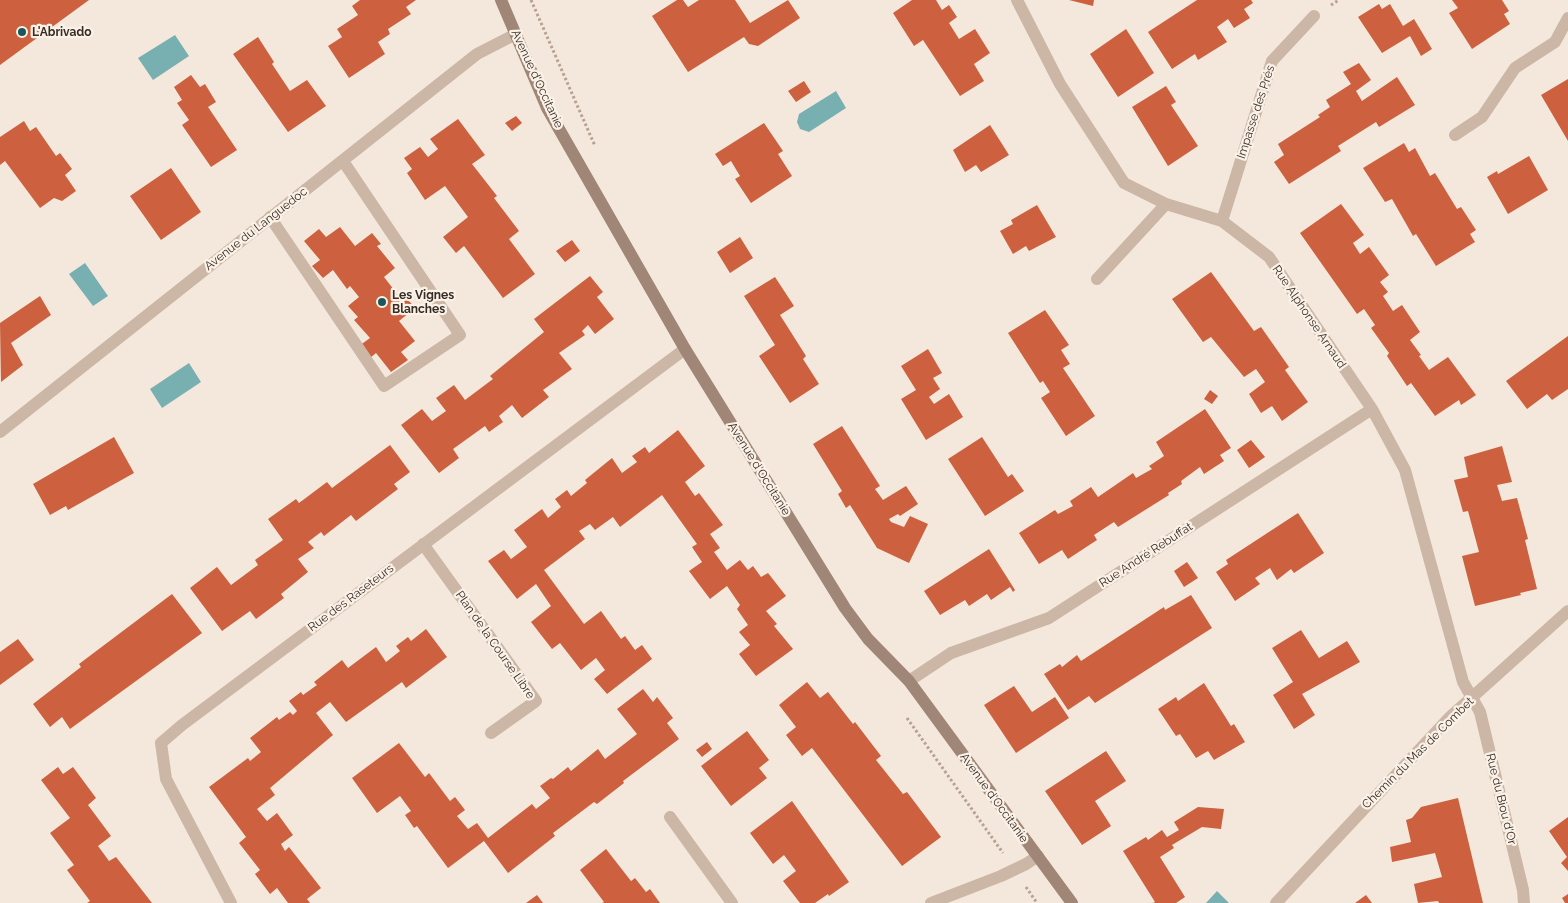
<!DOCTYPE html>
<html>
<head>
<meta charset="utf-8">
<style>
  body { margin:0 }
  canvas { display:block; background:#f3e8db }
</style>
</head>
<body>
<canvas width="1568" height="903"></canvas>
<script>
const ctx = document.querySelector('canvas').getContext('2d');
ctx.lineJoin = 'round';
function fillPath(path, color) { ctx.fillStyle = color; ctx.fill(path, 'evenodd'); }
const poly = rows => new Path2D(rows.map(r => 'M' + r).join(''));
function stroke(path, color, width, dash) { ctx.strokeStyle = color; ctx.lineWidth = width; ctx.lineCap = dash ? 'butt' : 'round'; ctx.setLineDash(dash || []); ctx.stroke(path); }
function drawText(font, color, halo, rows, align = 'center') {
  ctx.font = font + ' Raleway,sans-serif'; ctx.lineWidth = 4.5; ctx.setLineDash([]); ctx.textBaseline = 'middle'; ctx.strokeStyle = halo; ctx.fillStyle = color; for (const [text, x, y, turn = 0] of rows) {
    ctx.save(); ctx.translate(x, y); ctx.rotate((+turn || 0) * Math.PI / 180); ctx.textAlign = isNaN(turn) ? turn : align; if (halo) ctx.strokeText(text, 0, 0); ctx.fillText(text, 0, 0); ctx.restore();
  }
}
fillPath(poly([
  [175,35,189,56,153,80,138,58],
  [836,91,846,108,809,132,800,129,797,122,799,114],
  [85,263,108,296,93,306,69,274],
  [189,363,201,382,162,408,150,389],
  [1217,891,1229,903,1206,903]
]), '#78b0b2');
fillPath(poly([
  [0,0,89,0,0,65],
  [360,0,416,0,406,7,411,14,388,29,390,34,378,42,385,54,349,78,328,46,342,37,337,29,358,15,352,6],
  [677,0,683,0,688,7,699,0,735,0,750,23,788,0,800,18,758,46,749,44,744,37,688,72,652,16],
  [912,0,936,0,942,10,949,5,957,17,949,23,959,39,975,29,990,53,974,64,984,81,960,96,923,40,914,46,893,13],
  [1069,0,1094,0,1093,6],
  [1197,0,1251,0,1253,3,1244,9,1250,18,1234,28,1228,19,1217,27,1227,42,1198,60,1195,54,1172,69,1148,32],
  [1452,0,1502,0,1509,11,1504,14,1510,24,1472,49,1449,13,1458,8],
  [1379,4,1382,9,1390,4,1403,26,1414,19,1432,49,1421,56,1410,36,1382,53,1358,17],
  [1126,29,1154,73,1118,97,1090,54],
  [258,37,274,62,272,64,290,91,307,80,326,106,288,132,233,54],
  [1359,63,1371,80,1356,91,1362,101,1397,77,1415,105,1379,127,1376,122,1338,146,1341,151,1289,184,1274,162,1284,155,1278,144,1320,117,1318,115,1330,107,1326,100,1351,84,1343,72],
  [191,75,200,87,205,84,216,102,208,107,237,150,211,167,182,125,189,120,177,103,182,100,174,87],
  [1568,79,1568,141,1541,95],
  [804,81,811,92,796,102,788,91],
  [1166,86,1176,102,1171,105,1198,146,1168,166,1132,107],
  [516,116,522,123,512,131,505,123],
  [458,119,485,155,472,164,497,196,494,198,519,231,509,239,535,274,503,298,464,246,456,253,443,237,468,217,445,186,425,200,407,173,412,169,404,158,420,147,428,157,438,149,430,139],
  [24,121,30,131,36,127,56,156,60,153,72,169,65,175,76,191,62,201,54,198,40,208,5,161,0,165,0,137],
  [764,123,783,151,778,154,792,176,751,203,735,179,740,176,731,161,723,166,715,154],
  [990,125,1009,155,981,172,976,165,965,172,953,150],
  [1404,143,1409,152,1415,148,1430,176,1435,173,1457,209,1461,207,1476,230,1470,234,1475,242,1436,266,1416,234,1413,236,1392,199,1385,202,1363,168],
  [1529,156,1548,190,1508,214,1487,177,1497,171,1498,174],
  [171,168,201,212,161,240,130,196],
  [1341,204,1364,235,1353,243,1360,254,1369,247,1389,275,1380,282,1388,292,1383,296,1393,311,1402,305,1420,332,1410,340,1421,355,1419,356,1429,370,1448,357,1476,395,1461,405,1459,400,1435,416,1411,383,1407,386,1387,356,1389,353,1371,328,1375,325,1364,309,1357,314,1300,233],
  [1037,205,1056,237,1029,251,1026,246,1013,254,1000,231,1013,224,1011,220],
  [340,227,355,246,372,233,381,244,377,246,395,268,384,277,401,299,405,296,415,308,399,321,415,341,401,352,408,360,391,372,376,353,370,358,359,346,370,338,354,320,358,317,348,306,359,297,350,286,347,289,333,270,323,278,312,266,320,260,304,241,319,229,326,237],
  [740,237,753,258,730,273,717,252],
  [572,240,580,251,565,262,556,251],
  [1211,272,1254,331,1261,327,1289,367,1285,370,1308,402,1282,421,1272,406,1261,413,1249,394,1265,382,1256,369,1244,377,1211,337,1203,342,1172,299],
  [590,276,603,292,597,297,614,319,595,334,588,325,582,331,585,335,559,353,572,369,543,390,549,397,522,418,512,405,499,416,503,422,489,432,485,426,453,449,459,458,439,473,401,425,422,409,432,421,446,411,436,398,454,385,465,400,493,379,490,376,544,332,534,319],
  [775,277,794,306,780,315,806,356,803,359,819,384,790,403,759,356,775,345,744,296],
  [40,296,51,315,11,343,23,365,1,382,0,323],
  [1045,310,1069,345,1061,350,1070,364,1063,368,1095,416,1066,436,1041,398,1050,392,1043,381,1040,383,1008,333],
  [1568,336,1568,389,1552,400,1547,394,1527,409,1506,381],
  [928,349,942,373,933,378,940,389,929,397,934,404,949,394,963,417,926,440,901,399,916,390,901,366],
  [1210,390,1218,396,1212,404,1204,399],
  [1205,409,1231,448,1220,455,1224,461,1204,474,1200,467,1181,481,1182,484,1168,493,1169,495,1118,527,1114,522,1094,535,1097,540,1068,559,1062,550,1039,564,1019,533,1055,510,1058,514,1073,506,1070,501,1091,487,1098,497,1133,473,1136,478,1152,469,1149,466,1164,456,1156,442],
  [842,426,880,486,875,489,883,500,906,486,918,504,900,516,898,514,889,519,891,522,904,527,910,516,928,524,909,563,877,548,850,505,846,508,838,494,842,491,813,444],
  [678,430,705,466,685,482,695,496,699,493,723,525,710,534,720,548,714,552,727,570,740,560,748,570,753,566,761,577,768,573,786,596,766,611,777,624,774,626,793,649,756,676,739,654,750,645,739,632,748,625,737,609,740,605,727,586,710,599,689,571,702,562,692,547,697,544,662,495,620,527,613,517,595,530,590,524,579,531,585,539,544,570,584,624,601,611,621,639,625,636,635,650,642,645,652,659,607,694,594,679,605,670,596,658,581,670,560,643,552,649,531,622,551,606,536,584,517,599,488,561,504,550,511,559,527,547,514,530,542,509,548,518,561,507,555,499,567,490,571,496,587,483,585,480,612,458,622,473,637,462,632,456,645,447,649,453],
  [114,437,134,473,68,510,66,506,50,515,33,484],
  [982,437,1008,477,1012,474,1024,491,985,516,948,459],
  [1251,440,1265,457,1249,468,1237,450],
  [390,445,410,472,394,484,398,489,356,521,351,515,324,536,321,532,308,542,314,548,298,559,308,572,281,594,284,598,256,619,250,611,222,631,190,588,217,567,231,585,258,565,255,560,283,540,268,519,296,499,299,503,327,482,332,488],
  [1502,446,1512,482,1497,485,1502,501,1517,498,1528,539,1525,540,1537,589,1520,593,1521,595,1475,606,1462,556,1479,552,1468,511,1463,512,1454,480,1468,477,1464,457],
  [1298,513,1324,553,1294,573,1291,569,1277,580,1270,568,1255,578,1260,584,1235,601,1216,572,1228,564,1226,560],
  [989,549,1015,590,1013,592,1010,587,991,600,987,594,969,606,965,600,940,615,924,591],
  [1187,562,1198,578,1184,587,1174,571],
  [172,594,202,633,70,729,62,717,50,727,33,704,81,667,79,664],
  [1191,595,1212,628,1095,703,1089,696,1068,710,1044,674,1060,664,1062,667,1077,655,1081,661,1164,607,1165,610],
  [426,629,447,657,406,688,402,682,346,722,330,702,316,713,333,735,270,788,275,795,257,809,267,821,277,813,293,835,281,844,285,851,289,847,321,888,307,899,310,903,288,903,277,888,270,894,255,874,260,870,239,843,246,837,209,787,248,758,250,761,261,752,250,738,277,717,279,720,290,712,293,715,297,711,289,701,301,692,303,695,317,685,314,682,342,660,348,668,376,647,386,662,400,651,396,646,408,637,411,641],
  [1301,630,1319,658,1347,641,1360,662,1302,694,1315,715,1294,729,1273,695,1293,682,1272,648],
  [18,639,34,660,0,685,0,652],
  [807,682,820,698,828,692,853,724,855,722,881,756,876,760,903,794,907,792,941,837,902,866,812,748,802,756,786,735,796,727,779,705],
  [1204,683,1231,726,1234,724,1245,742,1214,760,1208,751,1196,758,1180,734,1176,736,1158,709,1176,697,1178,701],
  [1014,686,1032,712,1055,697,1069,718,1016,753,984,705],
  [643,689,653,702,657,697,673,718,667,723,679,739,623,781,624,783,597,804,594,802,553,833,555,836,508,873,484,841,448,868,417,826,414,828,405,815,411,811,400,796,377,813,352,778,399,743,425,777,429,773,450,801,455,797,465,810,457,816,468,829,477,823,488,838,532,804,536,809,550,798,540,786,551,778,553,779,568,767,571,771,598,749,605,759,637,734,617,709],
  [747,731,769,760,759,768,767,778,731,806,701,766],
  [707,742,712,749,702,757,696,750],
  [1106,751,1126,781,1095,801,1111,826,1082,845,1045,791],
  [58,767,63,774,73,767,96,798,88,805,111,836,98,846,109,861,116,857,152,903,87,903,90,901,67,870,74,865,50,833,70,818,41,780],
  [1458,798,1483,903,1439,903,1438,901,1418,903,1414,884,1442,877,1435,853,1392,862,1390,847,1411,842,1406,820,1412,818,1421,807],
  [792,801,849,882,829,896,828,894,815,903,800,903,783,881,796,871,784,855,773,864,750,833],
  [1198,807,1224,809,1221,829,1202,827,1172,845,1174,848,1160,857,1185,897,1176,903,1153,903,1155,902,1123,851,1146,837,1148,840,1162,830,1167,837,1179,830,1174,822],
  [1568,817,1568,871,1561,863,1567,857,1549,831],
  [606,849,631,881,635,878,646,892,650,889,660,903,602,903,604,902,580,870],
  [1568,894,1568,903,1565,903,1562,898],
  [537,895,543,903,526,903],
  [1366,895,1372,903,1355,903]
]), '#cd613f');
stroke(poly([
  [531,0,595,146],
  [1331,5,1339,0],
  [907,718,1003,853],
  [1026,887,1037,903]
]), '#b8a190', 3, [2.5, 2.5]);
stroke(poly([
  [270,217,384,386,460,335,343,161]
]), '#ccb7a6', 12);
stroke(poly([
  [1017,0,1060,84,1124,183,1166,204,1222,221,1269,257,1372,409,1405,470,1463,682,1480,712,1523,890,1524,903],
  [1455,135,1482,117,1515,68,1555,42,1568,18],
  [1222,221,1272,61,1314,16],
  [1097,279,1166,204],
  [0,432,477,54,516,34],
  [423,544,536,701,491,733],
  [909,681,951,653,1049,618,1372,409],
  [670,817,732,903],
  [231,903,166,779,161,743,182,725,685,349],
  [931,903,1001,876,1026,864,1038,856],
  [1276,903,1449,718,1568,611]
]), '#ccb7a6', 12);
stroke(poly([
  [501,0,547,108,685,349,845,608,868,639,909,681,1072,903]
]), '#a08677', 12);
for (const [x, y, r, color] of [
  [22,32,5,"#1a575c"],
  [382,302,5,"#1a575c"]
]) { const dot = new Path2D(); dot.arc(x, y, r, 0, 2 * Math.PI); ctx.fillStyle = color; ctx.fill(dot); stroke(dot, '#fbf2e7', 2); }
drawText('bold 12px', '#382c27', '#fbf2e7', [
  ["L'Abrivado",32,32],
  ["Les Vignes",392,295],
  ["Blanches",392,309]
], 'left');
drawText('12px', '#382c27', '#fbf2e7', [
  ["Avenue d'Occitanie",537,79,65],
  ["Impasse des Prés",1256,112,-72],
  ["Avenue du Languedoc",256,229,-38],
  ["Rue Alphonse Arnaud",1309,317,56],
  ["Avenue d'Occitanie",759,469,58],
  ["Rue André Rebuffat",1146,555,-33],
  ["Rue des Raseteurs",351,598,-37],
  ["Plan de la Course Libre",495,645,55],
  ["Chemin du Mas de Combet",1418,753,-45],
  ["Avenue d'Occitanie",994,798,54],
  ["Rue du Biou d'Or",1501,799,76]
]);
</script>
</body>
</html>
